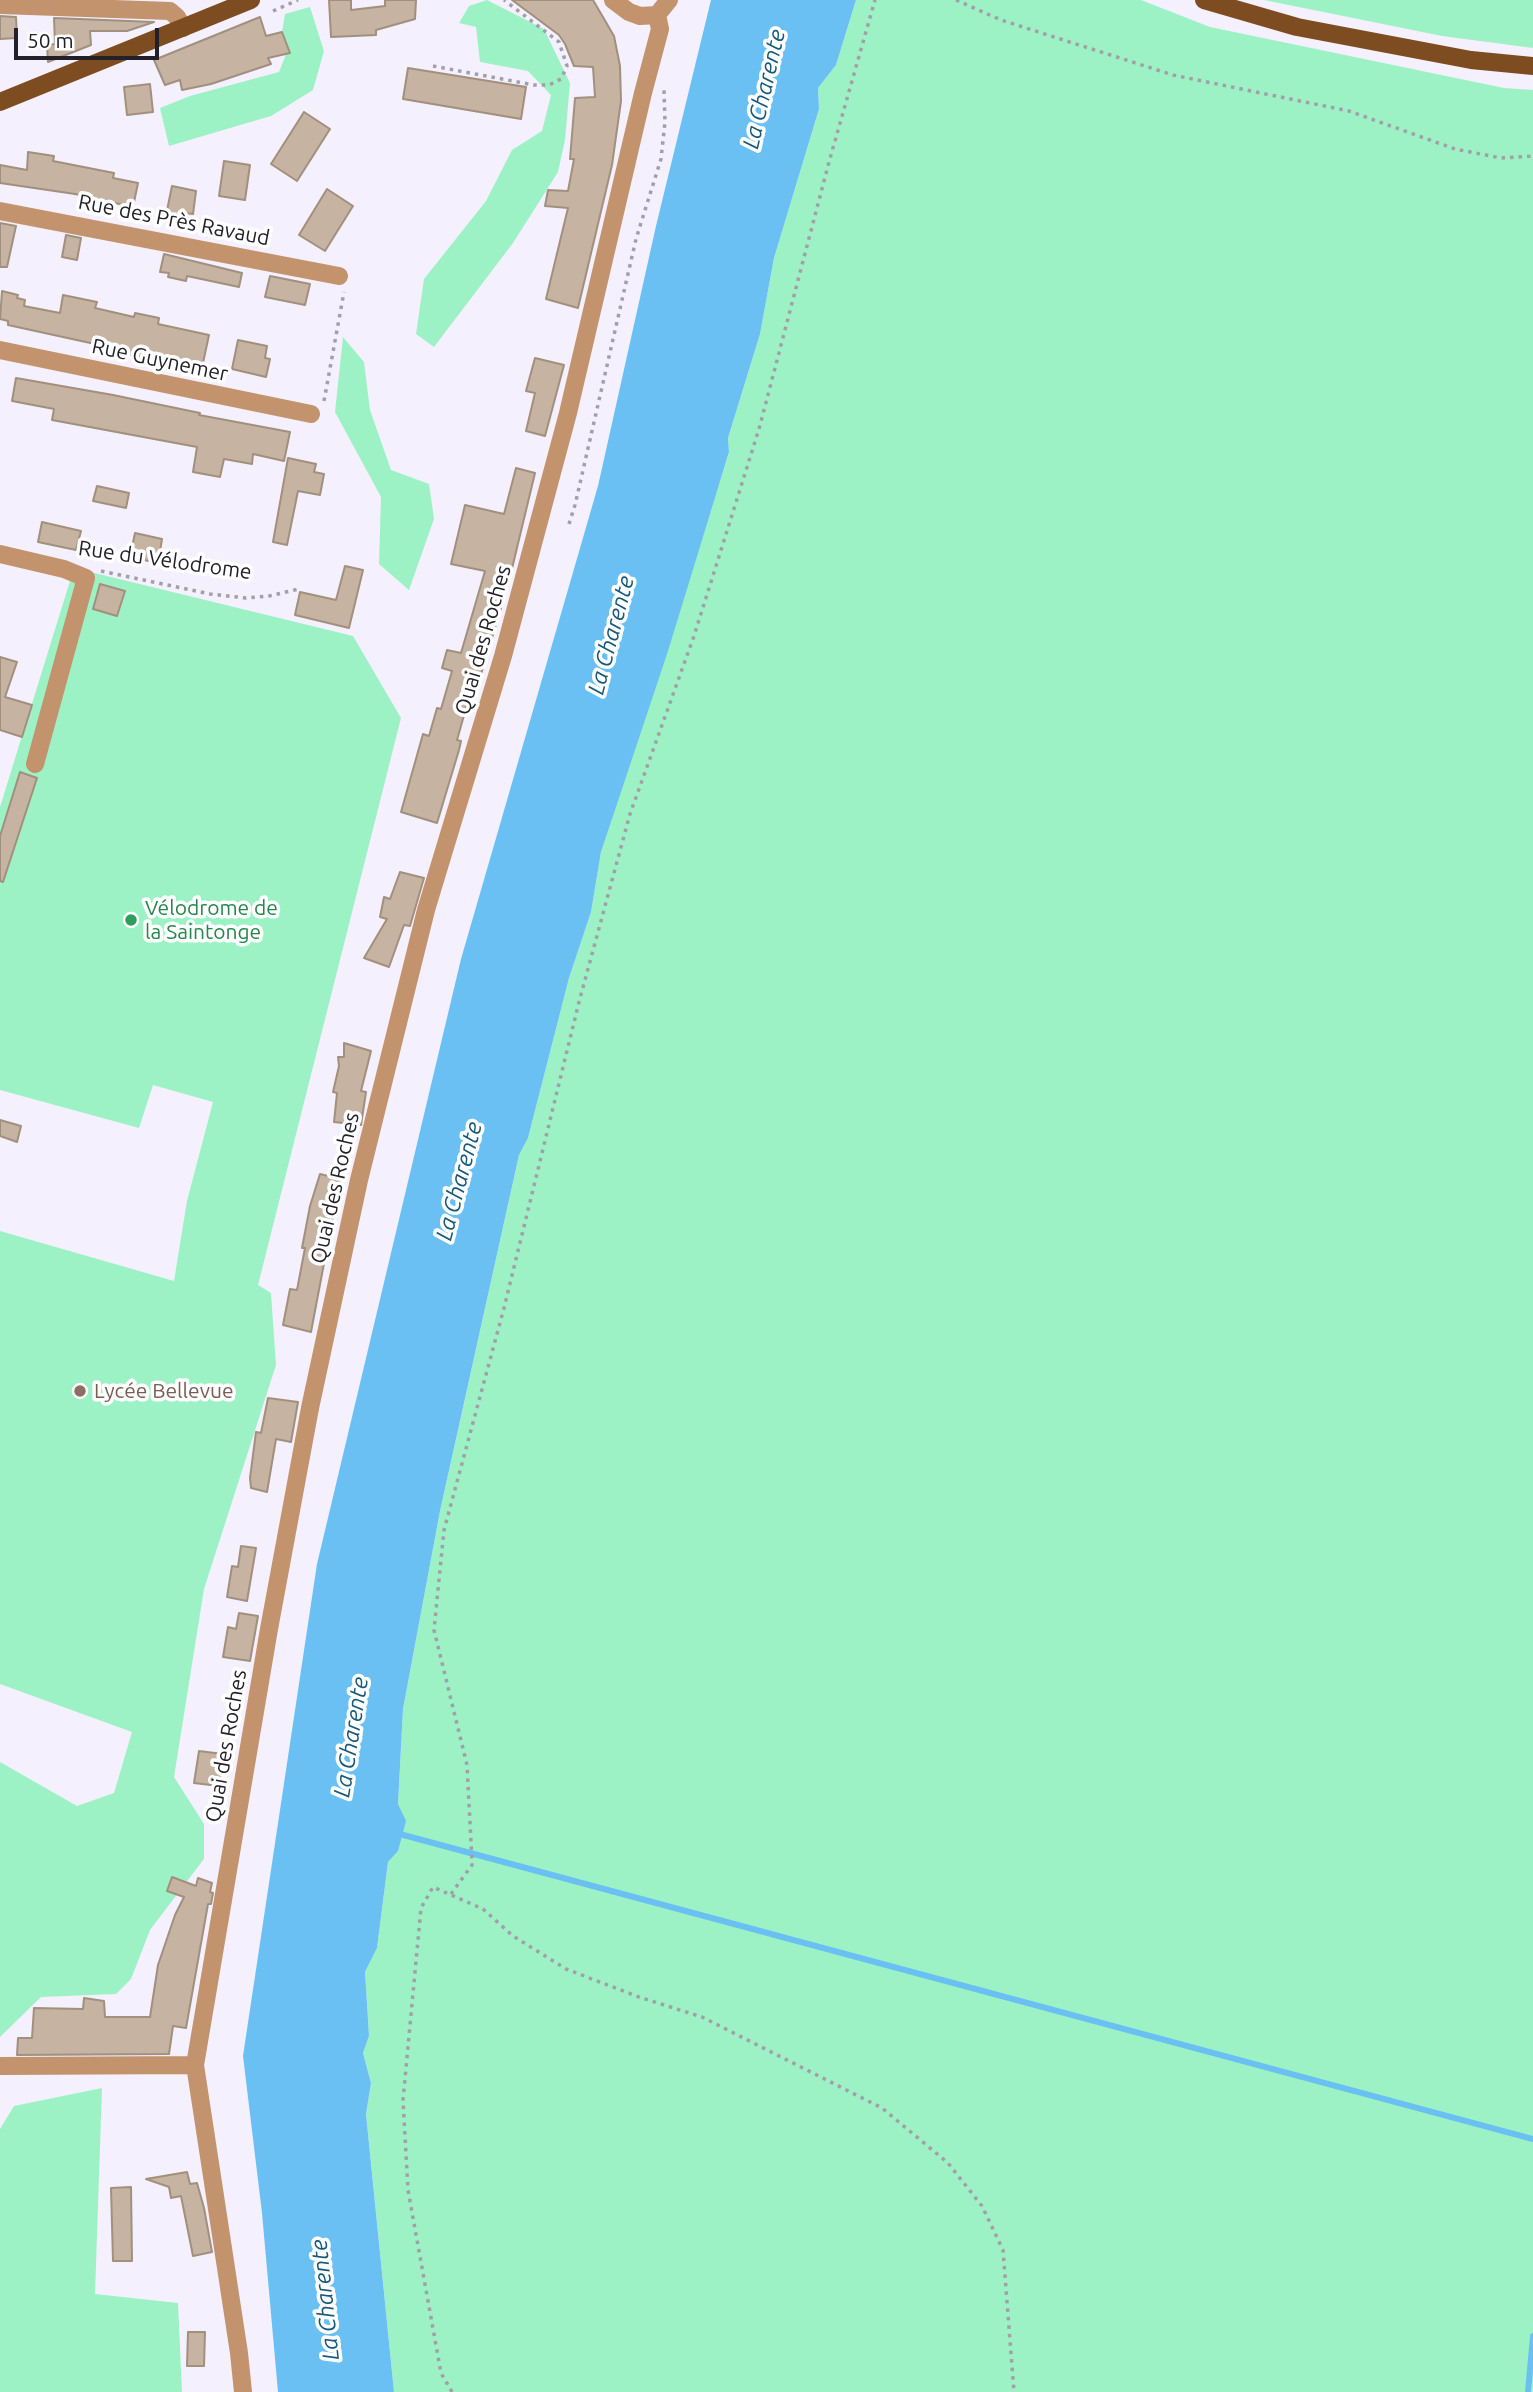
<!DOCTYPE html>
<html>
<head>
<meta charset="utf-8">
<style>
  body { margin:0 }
  #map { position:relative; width:1533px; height:2392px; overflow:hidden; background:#f4f0fe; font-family:Ubuntu,sans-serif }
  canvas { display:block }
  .scale { position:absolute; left:14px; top:28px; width:145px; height:32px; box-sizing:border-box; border:4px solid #222028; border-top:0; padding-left:9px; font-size:21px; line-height:24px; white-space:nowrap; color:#222028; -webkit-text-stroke:5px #fff; paint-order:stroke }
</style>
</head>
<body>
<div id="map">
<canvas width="1533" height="2392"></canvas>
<div class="scale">50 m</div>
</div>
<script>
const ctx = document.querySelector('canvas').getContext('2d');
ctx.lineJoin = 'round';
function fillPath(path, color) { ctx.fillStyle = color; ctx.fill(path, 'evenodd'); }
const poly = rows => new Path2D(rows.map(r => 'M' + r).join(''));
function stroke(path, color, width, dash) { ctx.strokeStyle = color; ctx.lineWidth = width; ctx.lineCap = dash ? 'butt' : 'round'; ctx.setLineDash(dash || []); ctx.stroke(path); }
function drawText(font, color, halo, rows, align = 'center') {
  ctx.font = font + ' Ubuntu,sans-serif'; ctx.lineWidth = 7; ctx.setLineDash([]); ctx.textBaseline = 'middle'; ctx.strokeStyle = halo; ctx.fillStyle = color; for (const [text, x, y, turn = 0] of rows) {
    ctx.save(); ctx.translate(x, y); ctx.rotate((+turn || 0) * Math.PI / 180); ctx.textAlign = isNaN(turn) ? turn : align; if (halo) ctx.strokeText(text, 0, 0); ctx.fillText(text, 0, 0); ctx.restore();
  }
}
fillPath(poly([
  [487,0,544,29,570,83,565,140,558,172,513,243,434,347,416,334,424,279,486,201,512,150,542,131,551,95,528,71,480,62,476,27,459,23,469,6],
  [856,0,1141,0,1210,27,1504,88,1533,90,1533,2392,394,2392,366,2113,371,2083,363,2053,369,2036,365,1972,377,1948,388,1862,398,1851,398,1804,403,1709,440,1511,519,1155,528,1138,569,978,591,912,601,852,729,453,728,438,760,334,774,258,819,109,818,88,836,65],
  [1264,0,1533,0,1533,48,1442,36],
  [310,7,324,51,313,90,271,116,169,146,160,108,190,96,279,72,288,49,282,32,285,14],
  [343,337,364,362,370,410,391,470,429,484,434,519,409,590,379,564,381,497,335,412],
  [74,568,353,636,401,718,258,1285,271,1293,276,1365,204,1589,174,1777,204,1824,204,1859,150,1930,131,1979,116,1994,41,1997,0,2037,0,1762,77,1806,114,1793,132,1732,0,1684,0,1231,174,1281,187,1201,213,1102,153,1085,139,1128,0,1090,0,807],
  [102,2088,95,2294,178,2303,182,2392,0,2392,0,2129,14,2106]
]), '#9df2c5');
fillPath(poly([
  [711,0,856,0,836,65,818,88,819,109,774,258,760,334,728,438,729,452,668,651,601,852,591,912,569,978,528,1138,519,1155,440,1511,403,1709,398,1804,406,1821,398,1851,388,1862,377,1948,365,1972,369,2036,363,2053,371,2083,366,2114,394,2392,278,2392,262,2213,243,2056,317,1564,461,959,598,486,656,226]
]), '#6ac0f3');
stroke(poly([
  [396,1833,1533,2139],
  [1528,2392,1533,2336]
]), '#6ac0f3', 6);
const building = poly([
  [329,0,351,0,351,10,385,6,385,0,416,0,415,19,376,30,376,35,331,37,329,0],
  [512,0,593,0,614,36,620,66,621,101,612,165,578,308,546,299,568,208,545,206,548,190,568,191,574,159,570,159,575,98,595,97,593,67,574,66,565,44,559,35,512,0],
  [0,16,16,17,17,38,0,39,0,16],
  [260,17,266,36,282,32,290,53,268,58,271,64,211,84,182,90,180,80,165,85,154,60,260,17],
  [54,18,154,22,127,31,90,31,91,45,48,62,47,45,55,44,54,18],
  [408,68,526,87,521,119,403,99,408,68],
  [150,84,153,112,127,115,124,87,150,84],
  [304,112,330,129,297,181,271,164,304,112],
  [28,152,54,156,53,161,114,173,113,178,138,183,133,207,75,194,0,183,0,165,27,170,28,152],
  [224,161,250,165,245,200,219,196,224,161],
  [172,186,196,191,193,214,185,213,183,223,165,220,172,186],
  [327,189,353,206,325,251,299,235,327,189],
  [0,223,16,226,7,267,0,267,0,223],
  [66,235,81,238,77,260,62,257,66,235],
  [164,254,242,273,239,287,187,276,186,281,168,277,169,273,160,272,164,254],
  [270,276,310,284,305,305,265,297,270,276],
  [2,291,18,295,17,298,25,300,24,306,60,313,63,295,97,302,95,308,134,317,135,313,159,318,158,324,209,335,203,363,192,361,191,364,142,353,141,357,126,354,127,351,8,325,8,321,0,319,2,291],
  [238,340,267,346,265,358,270,359,266,377,232,369,238,340],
  [535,358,564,365,545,436,526,431,535,393,526,391,535,358],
  [16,378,113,395,200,413,199,415,290,432,284,461,253,454,252,464,224,459,220,477,193,472,197,447,52,420,54,409,12,401,16,378],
  [288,458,316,464,314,472,324,474,320,495,298,491,287,545,273,542,288,458],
  [516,468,535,473,509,581,477,688,472,687,457,740,461,741,459,750,437,823,401,812,423,734,429,736,437,708,441,709,452,671,442,668,447,650,461,653,485,571,451,564,465,505,504,514,516,468],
  [97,486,129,493,126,508,93,501,97,486],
  [42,522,81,531,76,550,38,542,42,522],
  [135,533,162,539,158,563,130,557,135,533],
  [345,566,363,570,349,628,295,615,300,592,336,600,345,566],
  [100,584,125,591,117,616,93,609,100,584],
  [0,657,17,662,5,697,32,705,22,737,0,730,0,657],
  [20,772,37,778,3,882,0,881,0,836,20,772],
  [400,872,424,878,410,926,404,925,389,967,364,958,387,919,380,917,384,897,390,899,400,872],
  [344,1043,371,1051,361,1091,366,1092,361,1125,334,1122,337,1093,333,1092,339,1066,338,1057,344,1057,344,1043],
  [0,1120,21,1126,17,1142,0,1136,0,1120],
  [320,1174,340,1179,311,1332,283,1325,290,1289,297,1290,305,1248,302,1248,310,1206,320,1174],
  [268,1398,298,1402,291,1442,276,1439,267,1492,251,1488,250,1478,256,1432,261,1433,268,1398],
  [241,1546,256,1548,247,1601,227,1597,232,1566,238,1567,241,1546],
  [239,1613,258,1616,250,1661,223,1657,228,1627,236,1629,239,1613],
  [199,1751,223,1754,219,1786,194,1783,199,1751],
  [172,1877,196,1886,198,1878,212,1883,210,1892,213,1893,211,1904,208,1904,186,2028,173,2026,169,2054,17,2055,18,2038,32,2038,34,2008,83,2009,84,1998,104,2001,105,2017,150,2017,158,1965,175,1915,184,1897,167,1891,172,1877],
  [187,2172,190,2184,197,2183,204,2208,212,2252,193,2256,181,2196,171,2198,169,2187,146,2179,187,2172],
  [131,2187,132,2261,113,2261,111,2188,131,2187],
  [188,2332,205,2332,204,2366,187,2366,188,2332]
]);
fillPath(building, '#c6b3a1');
stroke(building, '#a1907e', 2);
stroke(poly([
  [956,0,1001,20,1173,75,1349,111,1455,149,1501,158,1533,156],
  [273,11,298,0],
  [433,66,534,85,549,85,561,79,567,66,559,42,504,0],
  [324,401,344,292],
  [569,524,575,505,636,239,661,159,665,122,664,90],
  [101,571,210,594,246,598,269,596,299,589],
  [451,1894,472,1865,472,1861,467,1765,434,1630,444,1530,504,1308,579,1002,630,814,694,636,759,429,829,162,875,0],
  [452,2392,441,2373,408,2190,403,2100,421,1908,433,1887,483,1909,513,1936,566,1969,639,1997,702,2017,882,2108,948,2163,982,2206,1003,2250,1014,2392]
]), '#a29faa', 3.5, [3.5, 5]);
stroke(poly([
  [613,0,629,12,640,16,657,15],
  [0,5,170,11,177,17,183,28],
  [657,15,669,0],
  [0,211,339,276],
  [0,350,311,414],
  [0,554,64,569,86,578,35,764],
  [0,2066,195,2065],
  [243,2392,239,2353,195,2065,269,1629,310,1408,359,1180,426,910,503,656,568,413,643,93,660,29,657,15]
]), '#c2936d', 18);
stroke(poly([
  [1204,0,1297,27,1471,60,1533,66],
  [0,102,251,0]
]), '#7d4d21', 18);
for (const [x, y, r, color] of [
  [131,920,7,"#2e9e5b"],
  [80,1391,7,"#8d6e63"]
]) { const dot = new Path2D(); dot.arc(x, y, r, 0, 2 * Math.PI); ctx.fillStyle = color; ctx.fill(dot); stroke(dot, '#fff', 2.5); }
drawText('21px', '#222028', '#fff', [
  ["Rue des Près Ravaud",174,220,11],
  ["Rue Guynemer",160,360,12],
  ["Rue du Vélodrome",165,560,8],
  ["Quai des Roches",483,640,-74],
  ["Quai des Roches",335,1188,-77],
  ["Quai des Roches",226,1746,-80]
]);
drawText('21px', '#27864d', '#fff', [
  ["Vélodrome de",145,908],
  ["la Saintonge",145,932]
], 'left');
drawText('21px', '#785e54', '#fff', [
  ["Lycée Bellevue",94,1391]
], 'left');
drawText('italic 23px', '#18597b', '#fff', [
  ["La Charente",764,89,-77],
  ["La Charente",611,635,-75],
  ["La Charente",459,1181,-75],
  ["La Charente",351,1737,-81],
  ["La Charente",325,2300,-96]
]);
</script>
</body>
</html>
